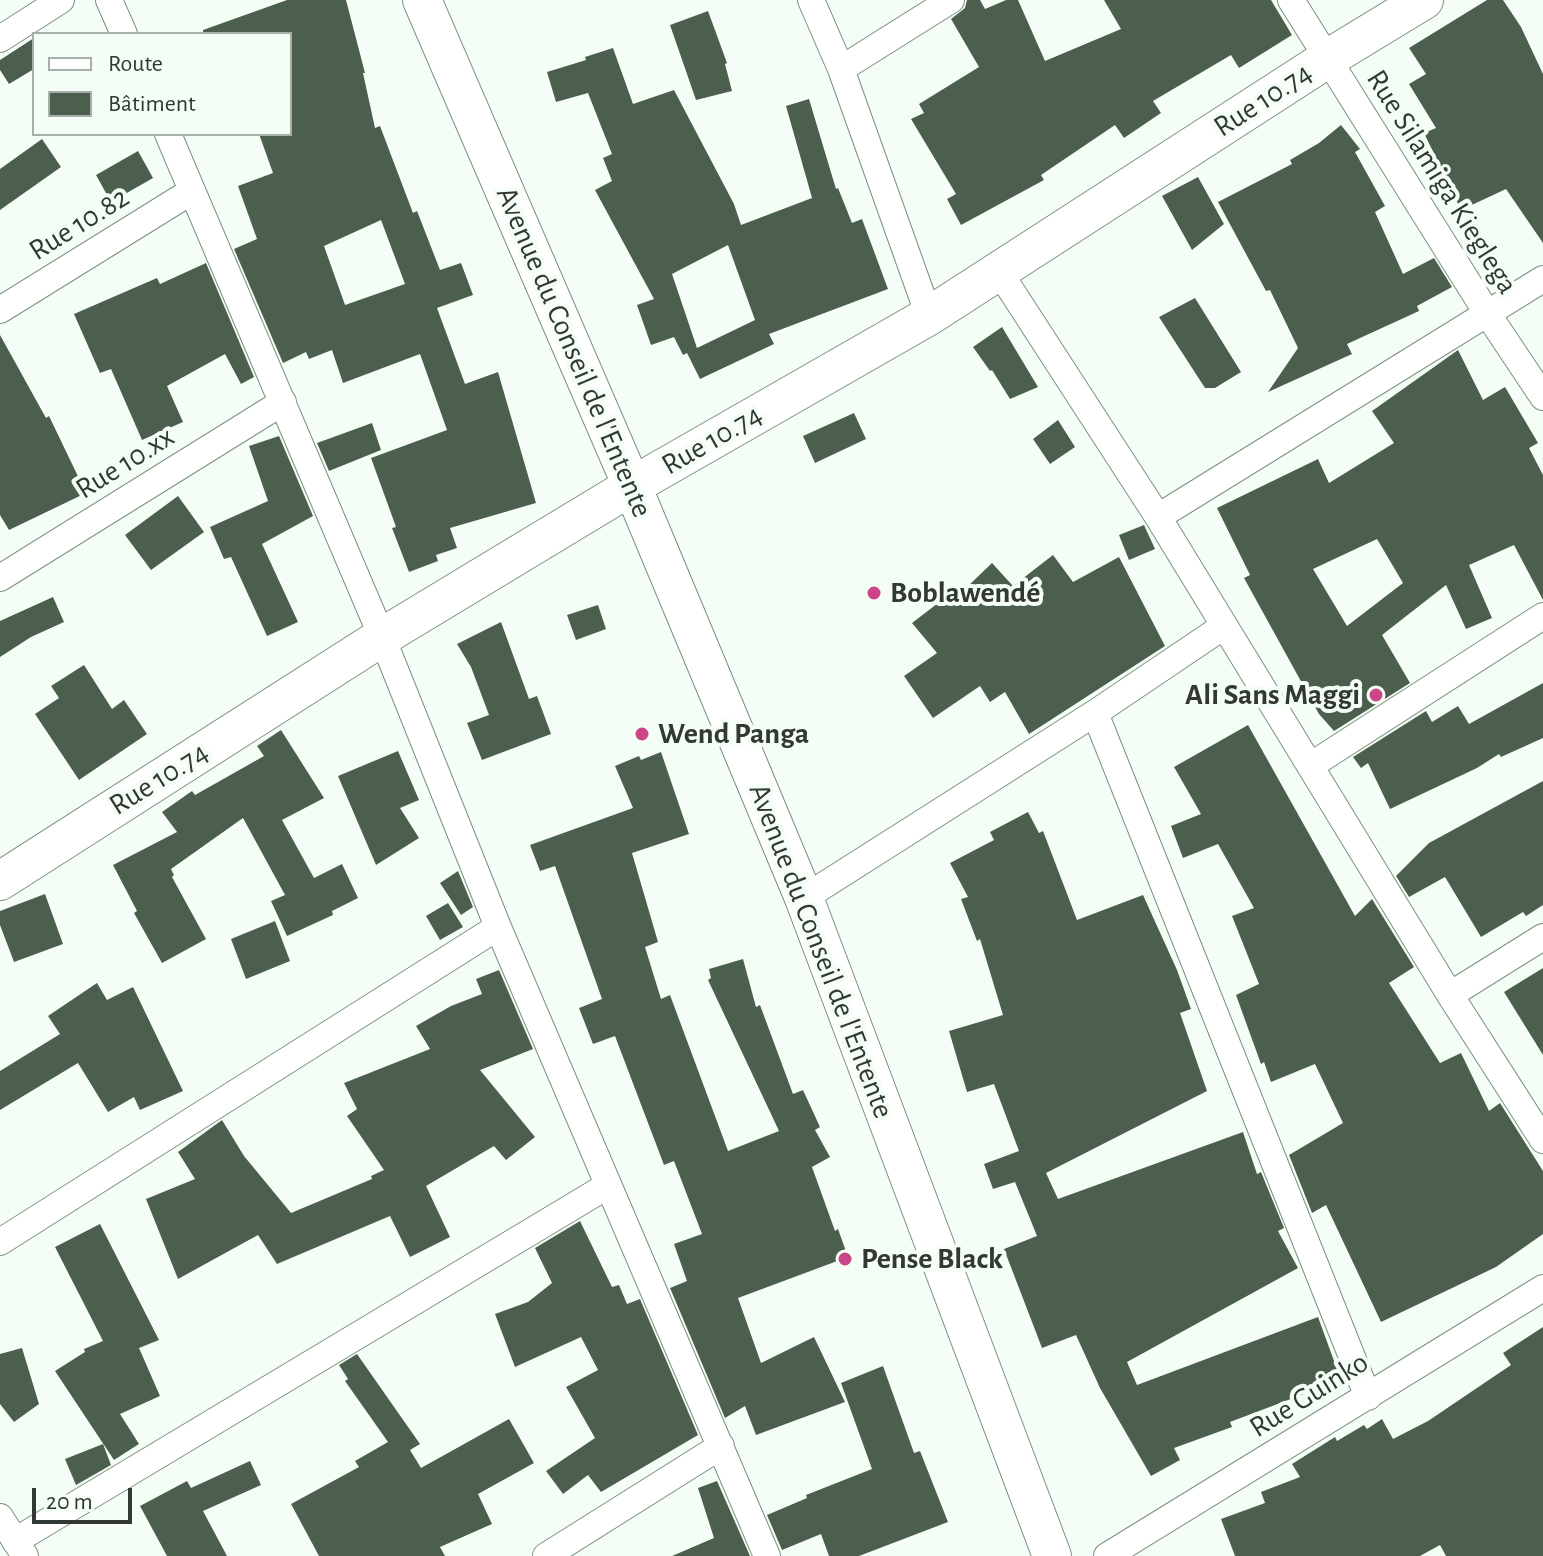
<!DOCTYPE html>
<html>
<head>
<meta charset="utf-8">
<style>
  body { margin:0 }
  #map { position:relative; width:1543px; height:1556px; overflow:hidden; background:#f5fef6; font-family:"Alegreya Sans",sans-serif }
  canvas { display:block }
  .legend { position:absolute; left:32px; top:32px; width:260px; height:104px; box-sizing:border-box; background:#f5fef6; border:2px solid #a7afa8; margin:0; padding:10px 14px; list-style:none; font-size:24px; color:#313932 }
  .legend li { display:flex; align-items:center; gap:16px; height:40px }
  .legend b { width:40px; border:2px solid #a7afa8 }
  .scale { position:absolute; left:32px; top:1488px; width:100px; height:36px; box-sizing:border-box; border:4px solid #313932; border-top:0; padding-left:10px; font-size:24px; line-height:28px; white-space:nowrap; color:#313932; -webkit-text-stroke:6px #f5fef6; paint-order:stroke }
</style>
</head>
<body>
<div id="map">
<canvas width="1543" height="1556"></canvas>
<ul class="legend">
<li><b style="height:10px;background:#fff"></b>Route</li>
<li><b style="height:22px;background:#4c5f4e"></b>Bâtiment</li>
</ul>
<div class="scale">20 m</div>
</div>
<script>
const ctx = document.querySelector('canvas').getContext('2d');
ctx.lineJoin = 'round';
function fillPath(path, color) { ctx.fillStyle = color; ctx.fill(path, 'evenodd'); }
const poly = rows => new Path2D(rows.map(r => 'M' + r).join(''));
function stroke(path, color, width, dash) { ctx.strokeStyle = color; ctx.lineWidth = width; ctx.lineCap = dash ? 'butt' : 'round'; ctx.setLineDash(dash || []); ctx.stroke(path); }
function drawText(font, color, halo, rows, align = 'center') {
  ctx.font = font + ' "Alegreya Sans",sans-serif'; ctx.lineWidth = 8; ctx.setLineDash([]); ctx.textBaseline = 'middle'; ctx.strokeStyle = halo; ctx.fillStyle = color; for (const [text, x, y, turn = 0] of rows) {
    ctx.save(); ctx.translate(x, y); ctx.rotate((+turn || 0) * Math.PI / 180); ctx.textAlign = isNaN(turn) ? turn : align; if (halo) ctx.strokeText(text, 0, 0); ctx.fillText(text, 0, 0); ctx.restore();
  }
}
fillPath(poly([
  [287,0,346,0,365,73,363,73,375,128,380,126,413,213,417,211,440,270,461,263,473,295,437,308,465,384,498,372,536,503,450,528,457,548,436,555,438,561,409,572,392,528,396,527,371,458,447,430,420,354,343,383,332,350,309,359,306,352,283,363,234,249,257,239,238,186,273,173,259,134,290,134,290,34,203,34,203,30],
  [381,220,405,284,345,305,324,246],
  [967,0,980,0,985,9,1006,0,1018,0,1045,61,1121,29,1104,0,1271,0,1292,35,1239,68,1231,55,1153,101,1161,113,1124,138,1115,125,1041,175,1044,180,961,225,947,199,956,194,911,119,924,113,919,104,979,67,951,19,965,8],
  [1487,0,1503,0,1521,27,1543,74,1543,243,1506,189,1461,210,1424,133,1436,128,1409,84,1426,74,1409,48],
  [708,11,727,63,725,64,732,91,696,100,670,25],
  [34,38,34,69,9,84,0,70,0,60],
  [613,48,633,104,674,90,734,204,741,225,812,198,786,106,809,99,836,189,838,188,852,223,862,219,888,289,769,334,774,344,700,379,687,353,683,355,674,337,651,345,637,305,654,299,595,190,612,181,603,158,612,154,588,93,556,102,547,72,586,60,585,57],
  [728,245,755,320,697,348,672,274],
  [1341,125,1360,149,1355,152,1385,206,1375,212,1403,274,1434,258,1452,287,1417,306,1419,311,1347,344,1352,354,1268,392,1298,348,1270,290,1266,291,1218,202,1292,164,1290,160,1319,143],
  [42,139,61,167,0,210,0,169],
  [138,151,153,178,111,202,96,175],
  [1198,177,1224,224,1192,250,1162,196],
  [206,263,254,377,241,384,225,354,167,386,183,422,142,440,111,369,100,373,74,314,157,278,160,284],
  [1195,298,1241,372,1215,388,1205,388,1159,317],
  [1002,327,1038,387,1010,399,992,370,990,371,973,347],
  [0,335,46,418,49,416,86,493,9,530,0,515],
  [1458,350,1483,400,1505,387,1538,443,1529,448,1543,475,1543,600,1514,545,1469,565,1492,618,1466,629,1446,585,1382,635,1410,683,1334,731,1319,714,1244,578,1250,575,1217,508,1318,459,1329,483,1394,443,1372,411],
  [1377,539,1403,583,1347,626,1313,569],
  [854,413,866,439,815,463,803,436],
  [1058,420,1075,447,1050,464,1033,439],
  [372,423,381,450,329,471,317,443],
  [279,436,313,516,262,544,298,622,267,636,231,557,224,559,210,527,268,501,249,446],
  [178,496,204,532,151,570,125,535],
  [1144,525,1155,549,1129,560,1119,535],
  [1053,555,1073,582,1119,557,1165,646,1029,734,1005,692,990,702,980,686,933,718,904,676,937,653,912,623,963,584,966,588,992,563,1013,586],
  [53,597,64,622,31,637,0,657,0,621],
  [598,605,606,629,576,640,567,615],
  [501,622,529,699,537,696,551,734,482,760,467,723,489,715,471,667,457,644],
  [84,665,112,709,124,700,147,734,79,780,35,714,59,698,51,686],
  [1543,683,1543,738,1501,757,1499,754,1477,768,1390,809,1368,763,1361,768,1353,757,1426,711,1432,722,1458,706,1469,724],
  [1248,725,1355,916,1372,899,1414,967,1389,983,1440,1063,1461,1053,1489,1111,1500,1103,1543,1171,1543,1234,1496,1267,1381,1322,1326,1205,1312,1213,1289,1155,1343,1123,1315,1064,1271,1082,1264,1062,1261,1064,1236,995,1259,984,1232,916,1254,908,1218,844,1183,858,1171,826,1201,814,1174,767],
  [281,730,324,798,282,820,314,878,342,864,358,898,332,911,333,915,287,936,271,901,285,895,243,818,171,869,174,875,172,877,206,939,162,963,134,913,137,911,113,865,177,832,162,812,192,791,195,795,264,756,257,746],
  [398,751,419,800,400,808,419,838,376,865,338,776],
  [661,752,689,834,632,853,658,942,645,947,661,999,670,995,728,1151,779,1131,708,980,711,978,709,969,743,959,756,1007,760,1005,793,1094,803,1090,820,1127,815,1130,830,1157,812,1167,835,1231,838,1229,848,1257,738,1298,761,1363,814,1337,845,1402,756,1435,745,1406,725,1418,670,1288,687,1281,674,1244,702,1234,674,1161,664,1165,615,1036,593,1044,579,1008,602,999,555,866,540,871,530,845,633,808,615,766,639,756,641,760],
  [1543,781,1543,905,1526,916,1523,912,1481,937,1445,877,1409,897,1396,876,1429,843],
  [1028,812,1039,833,1043,831,1077,920,1143,895,1177,970,1191,1009,1180,1013,1207,1091,1046,1173,1058,1199,1243,1132,1257,1174,1261,1172,1284,1228,1278,1231,1298,1268,1127,1362,1137,1385,1318,1317,1341,1380,1230,1422,1232,1427,1174,1448,1180,1460,1151,1476,1100,1388,1076,1335,1042,1348,1004,1249,1037,1236,1015,1182,993,1189,984,1164,1019,1151,994,1084,967,1092,949,1031,1003,1015,980,939,977,941,961,899,968,897,950,863,994,840,990,832],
  [458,871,473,907,461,915,440,883],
  [45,894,63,944,14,962,0,925,0,911],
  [448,903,463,927,440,940,426,916],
  [275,921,290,961,246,979,231,939],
  [1543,968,1543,1055,1504,992],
  [499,970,533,1049,480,1070,535,1137,506,1160,494,1146,426,1186,450,1237,410,1257,390,1216,277,1264,258,1235,178,1279,146,1199,195,1179,178,1152,222,1120,244,1156,291,1213,372,1179,371,1176,384,1170,347,1116,357,1109,344,1083,430,1049,416,1026,451,1006,482,994,476,979],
  [97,983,107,1000,133,987,183,1091,140,1110,134,1097,108,1112,78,1063,0,1110,0,1071,60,1034,48,1016],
  [580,1221,612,1287,619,1285,627,1304,640,1299,698,1435,601,1492,588,1475,563,1494,546,1471,595,1438,566,1387,598,1370,581,1337,515,1367,495,1314,528,1302,552,1283,535,1248],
  [100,1224,159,1340,139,1348,160,1396,120,1414,139,1444,114,1460,55,1371,85,1352,84,1349,103,1341,55,1247],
  [1543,1327,1543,1556,1446,1556,1440,1545,1420,1556,1235,1556,1221,1519,1265,1503,1261,1492,1300,1477,1292,1464,1335,1437,1337,1441,1364,1425,1367,1429,1382,1419,1393,1439,1428,1421,1511,1365,1503,1353],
  [22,1348,39,1404,14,1422,0,1404,0,1354],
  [357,1354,420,1444,410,1450,421,1468,509,1419,534,1463,478,1494,492,1524,440,1547,445,1556,319,1556,291,1504,359,1467,355,1461,388,1442,345,1381,348,1379,339,1365],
  [883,1366,914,1453,920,1451,948,1522,859,1556,829,1556,821,1534,782,1550,767,1515,807,1498,806,1495,872,1469,841,1383],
  [103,1444,111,1465,76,1485,65,1459],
  [250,1461,261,1485,203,1511,227,1556,167,1556,140,1506,187,1481,191,1488],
  [717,1481,750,1556,672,1556,714,1538,698,1488]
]), '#4c5f4e');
const street = poly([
  [109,0,124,34],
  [811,0,841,69,929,316],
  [1291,0,1487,313,1543,397],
  [0,39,61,0],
  [841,69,951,0],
  [168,134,382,637,498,927,767,1556],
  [998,270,1158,517,1450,995,1543,1140],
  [0,310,192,191],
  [1158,517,1543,279],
  [0,578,283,402],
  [1095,713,1368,1397],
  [1310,766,1543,616],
  [804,898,1095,713,1224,626],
  [1450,995,1543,937],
  [0,1242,498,927],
  [0,1517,25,1556],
  [15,1541,607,1186],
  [546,1556,721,1446],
  [1107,1556,1543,1288]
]);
const secondary = poly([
  [422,0,632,486,804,898,1052,1556],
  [0,881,382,637,632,486,929,316,1327,59,1424,0]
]);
stroke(street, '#7c907e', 28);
stroke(secondary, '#7c907e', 40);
stroke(street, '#fff', 26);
stroke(secondary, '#fff', 38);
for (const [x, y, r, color] of [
  [874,593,8,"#cb4588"],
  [1376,695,8,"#cb4588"],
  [642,734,8,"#cb4588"],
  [845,1259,8,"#cb4588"]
]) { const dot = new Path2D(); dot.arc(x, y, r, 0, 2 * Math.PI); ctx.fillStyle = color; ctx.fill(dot); stroke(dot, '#f5fef6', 3); }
drawText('30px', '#313932', '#f5fef6', [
  ["Rue 10.74",1263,100,-33],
  ["Rue Silamiga Kieglega",1442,182,58],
  ["Rue 10.82",79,224,-32],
  ["Avenue du Conseil de l'Entente",574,352,67],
  ["Rue 10.74",712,440,-30],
  ["Rue 10.xx",125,463,-32],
  ["Rue 10.74",159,779,-32],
  ["Avenue du Conseil de l'Entente",821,951,69],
  ["Rue Guinko",1309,1395,-32]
]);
drawText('bold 30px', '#313932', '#f5fef6', [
  ["Boblawendé",890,593],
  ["Ali Sans Maggi",1360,695,"right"],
  ["Wend Panga",658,734],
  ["Pense Black",861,1259]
], 'left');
</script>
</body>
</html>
